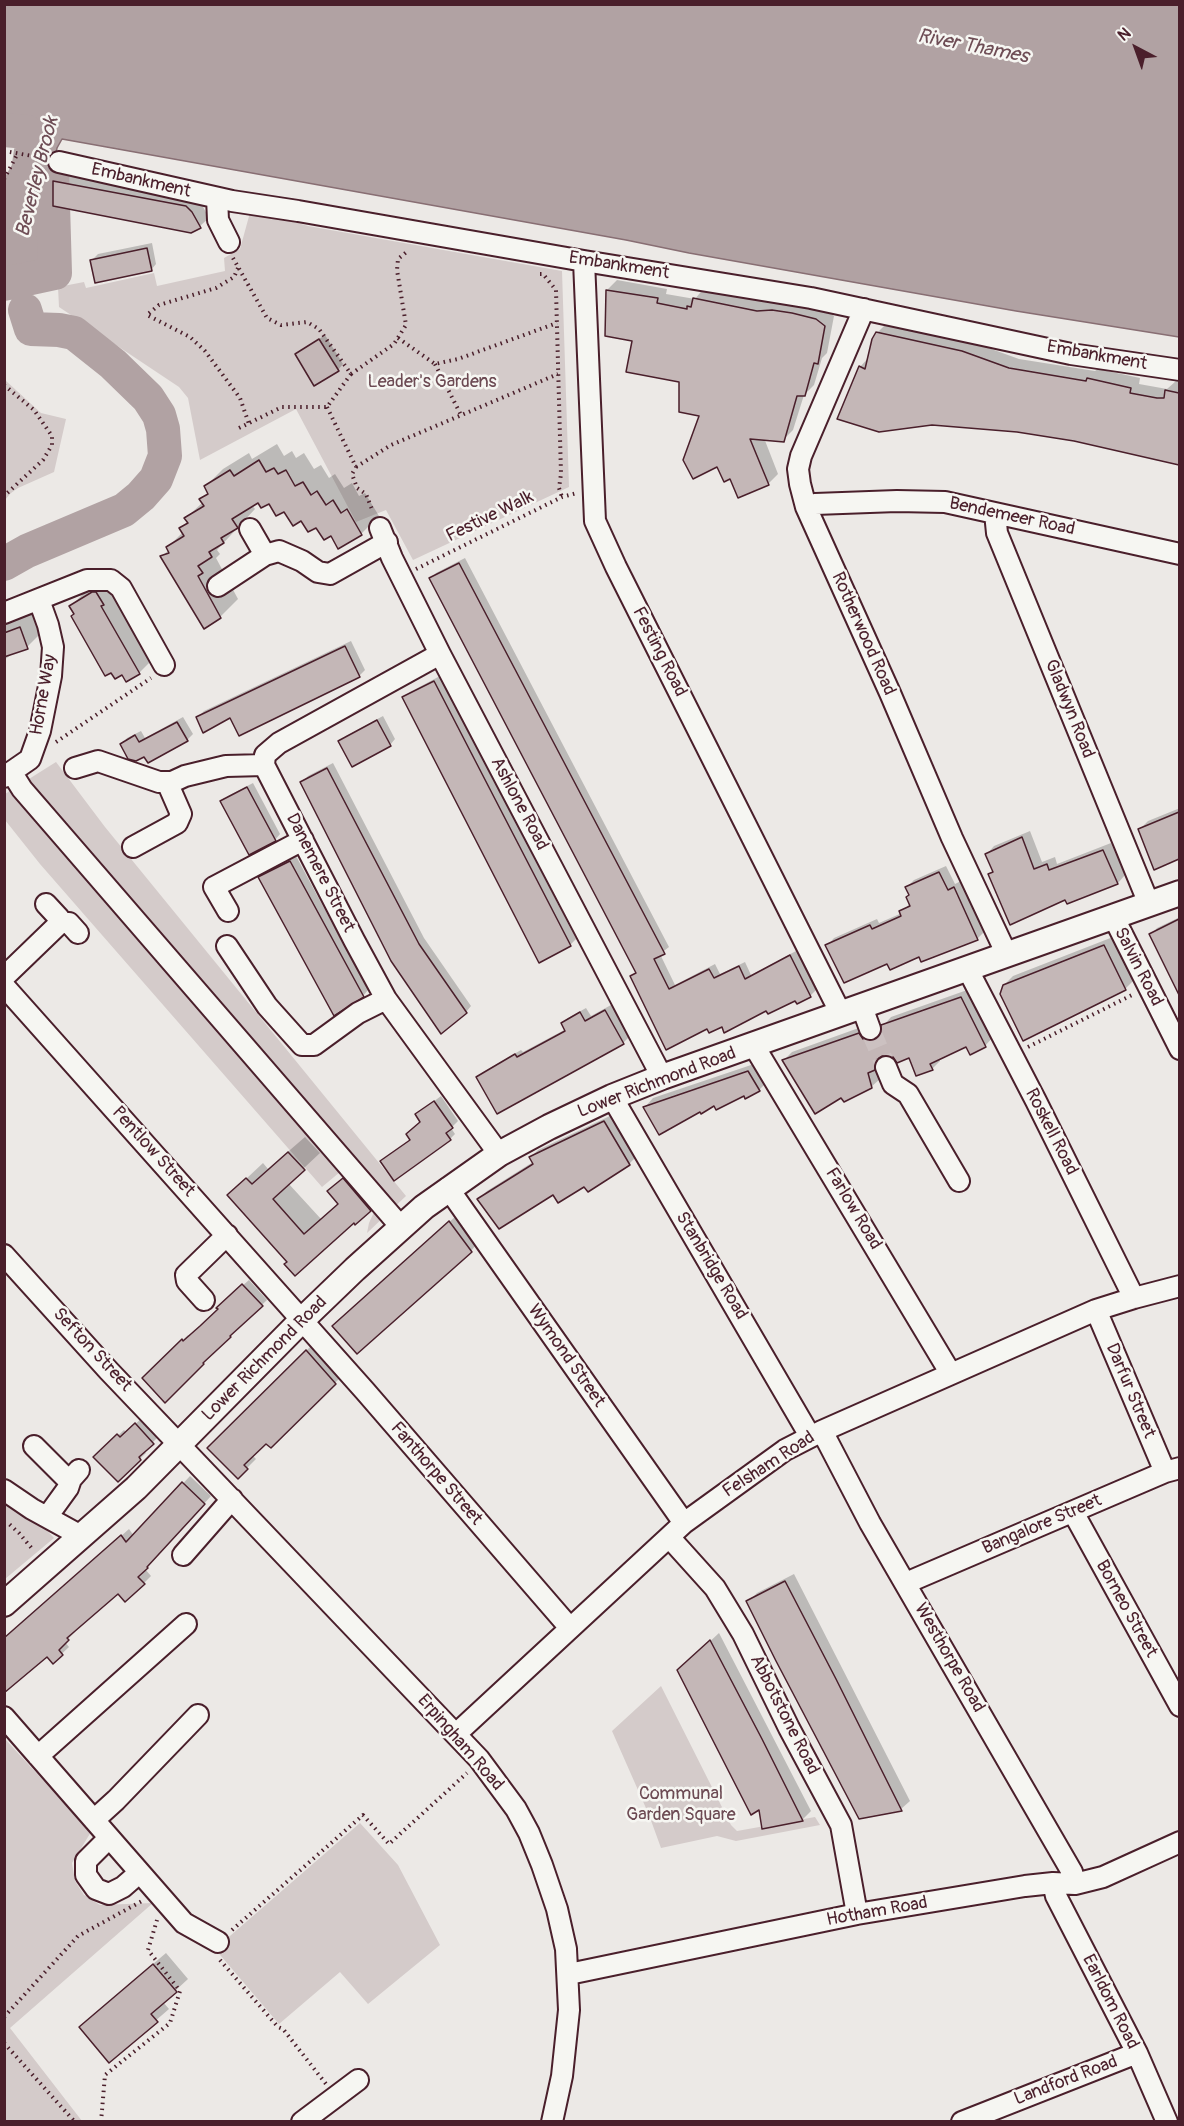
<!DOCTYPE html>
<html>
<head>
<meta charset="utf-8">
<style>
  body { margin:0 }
  #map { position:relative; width:1184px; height:2126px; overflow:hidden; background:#ece9e6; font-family:Pangolin,sans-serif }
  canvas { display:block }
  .frame { position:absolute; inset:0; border:6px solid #4a1f2b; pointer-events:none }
  .north { position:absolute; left:1106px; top:18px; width:60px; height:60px; -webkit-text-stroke:4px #f6f6f2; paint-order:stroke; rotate:319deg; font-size:16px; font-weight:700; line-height:24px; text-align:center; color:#4a1f2b }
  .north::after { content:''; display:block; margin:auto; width:21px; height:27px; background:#4a1f2b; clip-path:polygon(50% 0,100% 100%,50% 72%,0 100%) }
</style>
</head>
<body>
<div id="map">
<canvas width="1184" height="2126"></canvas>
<div class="frame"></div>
<div class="north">N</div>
</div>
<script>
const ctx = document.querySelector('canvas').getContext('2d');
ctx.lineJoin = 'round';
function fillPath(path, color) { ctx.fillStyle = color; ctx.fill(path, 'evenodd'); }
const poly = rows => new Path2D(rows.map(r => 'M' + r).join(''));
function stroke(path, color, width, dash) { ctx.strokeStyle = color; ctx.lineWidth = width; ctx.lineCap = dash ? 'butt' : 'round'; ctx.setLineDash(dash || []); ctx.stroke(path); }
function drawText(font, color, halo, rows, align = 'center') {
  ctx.font = font + ' Pangolin,sans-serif'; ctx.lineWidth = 5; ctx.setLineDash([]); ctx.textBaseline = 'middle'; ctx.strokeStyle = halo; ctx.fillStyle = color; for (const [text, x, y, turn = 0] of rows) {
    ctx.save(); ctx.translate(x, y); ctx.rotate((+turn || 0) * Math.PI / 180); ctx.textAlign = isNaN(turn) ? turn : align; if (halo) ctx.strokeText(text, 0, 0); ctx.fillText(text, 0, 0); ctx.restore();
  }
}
fillPath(poly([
  [251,209,308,226,562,271,569,487,413,560,386,510,356,522,296,409,200,460,188,398,179,387,59,307,58,287,84,282,86,288,154,273,157,286,225,271,224,258,240,249],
  [5,380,41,413,66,419,54,472,18,488,11,493,5,500],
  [56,762,105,827,406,1196,367,1233,369,1223,375,1210,340,1172,322,1187,40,864,5,820,5,794],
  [5,1500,40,1523,54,1538,5,1579],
  [661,1686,731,1825,737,1831,815,1817,820,1825,736,1841,717,1836,661,1848,649,1815,612,1731],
  [5,1739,91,1832,72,1863,75,1881,84,1895,100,1905,153,1903,10,2028,82,2121,5,2121],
  [360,1823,398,1865,440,1945,368,2004,340,1972,279,2024,215,1949]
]), '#d4cbca');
const water = poly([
  [4,5,1179,5,1179,337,1016,311,689,253,626,240,62,139,57,148,52,178,55,273,5,284,5,212,28,171,33,138,27,132,5,130,4,5]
]);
fillPath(water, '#b1a2a3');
stroke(water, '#886e73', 1.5);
fillPath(poly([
  [63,173,195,198,201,203,209,218,200,226,55,182],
  [152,243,156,264,151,270,92,260,98,254],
  [617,280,667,289,666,294,695,299,704,288,767,301,783,301,826,310,834,316,827,353,822,358,814,385,804,395,793,430,783,440,764,438,778,474,768,484,701,415,681,381,634,340,607,290],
  [887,323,972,342,1019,359,1095,371,1098,369,1140,378,1139,384,1167,389,1176,381,1180,382,1180,464,1075,440,996,428,932,424,860,367,869,357,877,333],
  [325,335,343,364,338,370,297,354],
  [277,444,284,456,292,451,296,458,304,453,314,469,321,465,329,478,335,474,344,488,352,483,359,496,365,493,379,516,361,534,331,534,269,501,258,501,252,505,255,509,217,550,220,554,216,558,238,599,220,617,162,556,169,550,168,547,183,532,181,528,188,521,186,518,203,502,201,499,209,492,206,486,223,469,249,453,252,459],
  [465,558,669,947,660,954,675,985,715,964,720,974,745,962,751,975,796,951,816,990,810,996,796,999,722,1025,707,1027,632,976,637,971,431,579,436,573],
  [111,575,157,655,139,673,76,614,71,606,89,588],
  [38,610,45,629,27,647,15,652,4,660,4,619,9,621],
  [351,641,365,670,359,676,231,716,198,717,204,711],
  [440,676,576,939,570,945,404,698,410,692],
  [383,716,395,739,390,745,340,742,346,736],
  [183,717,193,734,187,740,145,755,122,744,127,738,141,731,145,738],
  [333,763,424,938,471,1006,466,1012,302,782,308,776],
  [253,783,280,834,275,840,222,802,228,796],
  [1180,808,1180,857,1155,868,1139,830,1148,821],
  [1030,831,1042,862,1055,857,1057,864,1111,843,1125,875,1118,883,1066,898,989,875,994,870,987,854,994,846],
  [296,856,368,990,363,996,260,877,266,872],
  [946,866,955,884,961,881,984,932,977,939,888,962,827,946,834,938,877,919,879,923,902,913,910,903,911,894,907,887,914,880],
  [1180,917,1180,969,1170,974,1151,935,1157,928],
  [1113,937,1134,980,1125,989,1004,985,1013,976],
  [970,989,993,1037,985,1046,966,1045,939,1058,940,1061,932,1069,910,1056,883,1054,882,1061,876,1067,880,1079,871,1087,784,1060,792,1052,867,1025,871,1031,882,1033,883,1026,891,1017],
  [611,1005,629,1037,623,1043,477,1077,483,1072,521,1050,523,1052,566,1029,563,1023,568,1018,586,1008,591,1016],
  [757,1063,768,1081,759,1090,715,1104,645,1107,653,1098],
  [441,1096,458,1121,451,1128,455,1134,450,1139,382,1161,411,1139,422,1122,417,1114],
  [612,1115,637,1156,629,1164,588,1190,584,1185,553,1193,479,1199,487,1191,533,1162,531,1157,538,1150],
  [305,1137,320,1153,288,1183,321,1219,339,1203,329,1191,360,1163,386,1194,355,1223,354,1221,289,1262,229,1195,263,1163,268,1169],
  [456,1216,476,1245,471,1251,339,1320],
  [249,1280,267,1300,188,1376,144,1378,188,1335,190,1337,220,1309,224,1302],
  [315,1342,344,1374,271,1446,266,1441,252,1455,256,1459,238,1477,209,1448],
  [141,1419,158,1437,144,1451,146,1453,118,1480,95,1457,124,1430,126,1432],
  [190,1476,211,1496,145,1569,151,1576,144,1583,118,1592,74,1631,75,1632,65,1642,69,1647,53,1662,47,1655,4,1640,129,1529,134,1536],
  [794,1574,910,1801,901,1809,860,1817,748,1602,757,1593],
  [719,1633,811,1811,802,1820,760,1808,688,1662],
  [166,1953,188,1979,163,2002,169,2009,109,2061,93,2015]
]), '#0003');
stroke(poly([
  [4,130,27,132,33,138,28,171,4,212],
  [4,284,55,273,52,170,48,168,35,207],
  [4,564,27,551,124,510,141,496,156,479,165,456,163,429,159,415,148,398,113,364,74,333,59,330,31,329,25,310]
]), '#b1a2a3', 34);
const building = poly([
  [53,181,186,206,192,212,201,228,191,233,53,206,53,181],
  [147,248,152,271,95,283,90,260,147,248],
  [606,290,658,298,657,303,687,309,687,306,691,307,693,298,757,311,772,310,792,313,816,319,825,326,818,364,814,363,805,396,797,396,784,442,750,439,769,485,738,498,730,479,724,482,717,467,693,479,683,460,699,416,679,412,679,382,626,372,632,341,605,336,606,290],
  [876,332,962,351,1009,368,1086,381,1087,378,1131,388,1130,393,1157,398,1164,398,1165,390,1179,393,1179,465,1074,441,1017,432,932,425,879,432,837,419,859,366,865,369,872,339,876,332],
  [319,339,339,371,314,386,295,354,319,339],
  [259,460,266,472,274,468,278,474,286,470,295,486,303,482,311,495,317,491,326,505,333,500,341,513,347,509,362,535,338,549,331,536,324,540,316,528,308,532,301,521,293,526,284,512,276,516,269,504,261,508,258,503,232,519,238,528,221,538,224,543,209,552,212,557,198,566,203,573,198,576,221,618,204,629,160,556,169,553,166,547,184,536,179,528,188,523,184,518,204,506,199,499,208,494,204,486,230,470,234,476,259,460],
  [459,563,665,954,654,959,669,989,709,969,714,978,739,966,745,979,790,955,811,997,797,1004,795,1001,768,1014,766,1011,724,1033,722,1027,709,1033,707,1029,666,1050,630,976,636,973,429,578,459,563],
  [92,592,96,592,104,605,101,606,140,674,126,682,122,675,115,679,111,673,105,676,71,616,74,614,69,606,92,592],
  [20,627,28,649,4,657,4,633,20,627],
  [345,646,360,677,239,736,230,718,203,733,196,717,345,646],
  [434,681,571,946,539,963,402,697,434,681],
  [377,720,391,746,352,767,338,741,377,720],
  [177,722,188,741,148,763,144,757,136,761,128,759,120,744,135,735,139,742,177,722],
  [327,768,419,944,467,1013,441,1034,391,961,300,782,327,768],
  [247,787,276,841,249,855,220,801,247,787],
  [1179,812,1179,859,1154,870,1138,829,1179,812],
  [1022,837,1034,869,1047,864,1049,870,1103,850,1118,884,1067,904,1065,900,1010,925,988,874,993,872,985,854,1022,837],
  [290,861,364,997,334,1016,258,877,290,861],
  [939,872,948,890,954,887,978,940,921,962,919,957,890,970,887,964,844,983,825,945,870,925,872,929,901,916,899,911,910,906,906,897,909,895,905,887,939,872],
  [1179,919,1179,995,1149,934,1179,919],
  [1104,945,1126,990,1023,1041,1000,994,1003,985,1104,945],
  [961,997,986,1047,970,1055,966,1047,930,1064,933,1070,916,1076,909,1058,897,1063,893,1057,882,1056,876,1060,875,1070,868,1073,872,1088,844,1102,841,1098,815,1114,782,1060,859,1033,863,1039,874,1040,880,1036,881,1025,961,997],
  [605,1010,624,1044,497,1114,476,1077,515,1054,517,1057,565,1031,561,1023,580,1012,585,1021,605,1010],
  [748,1071,760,1091,745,1099,744,1096,716,1110,714,1106,701,1114,700,1112,659,1135,643,1107,748,1071],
  [434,1101,453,1128,446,1133,451,1140,394,1181,380,1161,410,1140,406,1134,420,1122,415,1114,434,1101],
  [604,1121,630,1165,588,1192,584,1187,558,1203,553,1195,499,1229,477,1199,533,1164,529,1157,604,1121],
  [288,1152,305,1170,273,1199,304,1234,338,1204,327,1191,343,1178,371,1211,355,1225,354,1223,295,1276,284,1264,287,1262,227,1195,246,1178,252,1184,288,1152],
  [449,1221,472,1252,357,1354,332,1326,449,1221],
  [242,1284,263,1306,230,1336,231,1337,203,1363,204,1364,165,1403,142,1378,182,1339,183,1341,200,1326,218,1309,216,1308,242,1284],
  [306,1350,336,1384,271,1448,266,1444,244,1465,248,1469,238,1479,207,1448,306,1350],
  [135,1423,154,1444,139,1457,141,1460,118,1482,93,1457,117,1434,120,1437,135,1423],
  [182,1482,205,1504,147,1567,148,1568,138,1577,145,1584,125,1602,118,1594,67,1638,69,1640,59,1650,63,1655,53,1664,47,1657,4,1693,4,1638,121,1535,126,1542,182,1482],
  [785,1581,836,1679,902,1811,859,1819,776,1661,746,1601,785,1581],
  [710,1640,762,1739,803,1821,762,1829,759,1810,751,1815,729,1772,677,1670,710,1640],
  [153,1964,177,1992,151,2014,158,2022,109,2063,79,2027,153,1964]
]);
fillPath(building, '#c4b7b7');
stroke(building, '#4a1f2b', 1.5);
stroke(poly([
  [870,1029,886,1067]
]), '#ccc1c1', 20, [20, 10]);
const minor = poly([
  [59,162,232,201,298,211,584,261,811,298,1071,354,1180,370],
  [217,198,218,220,229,242],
  [584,261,595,521,616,567,841,1014],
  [864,309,801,456,798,469,800,484,806,507,890,693,952,838,1007,955],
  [806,507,815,504,897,501,945,502,1180,554],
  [995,513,997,533,1149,904],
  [380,528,392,558,440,654,662,1077],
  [250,529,265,555],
  [218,586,265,555,279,551,302,561,318,572,330,574,387,542],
  [4,613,87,580,111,580,121,588,164,665],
  [440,654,279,743,265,755,264,765,354,940,386,999,499,1154],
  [75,768,98,761,159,782,172,782,185,776,226,766,264,765],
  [12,773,22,789,401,1227],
  [4,777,30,759,40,731,51,676,53,647,48,625,39,600],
  [133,847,177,823,181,814,167,782],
  [46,904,59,918,60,923],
  [228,911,214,887,303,840],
  [1113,916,1180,1049],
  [227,946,267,1006,302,1045,314,1045,358,1013,386,999],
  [967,968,1036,1101,1134,1298],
  [4,977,60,923,69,923,78,933],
  [4,986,365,1391,570,1628],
  [862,1007,870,1029],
  [754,1046,951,1374],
  [886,1067,893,1084,908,1094,959,1181],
  [612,1097,810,1436],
  [448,1188,684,1523],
  [4,1255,108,1370,479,1759,516,1809,529,1833,542,1865,557,1909,566,1949,569,2010,562,2076,552,2122],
  [204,1300,187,1281,186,1275,227,1235],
  [1096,1310,1165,1472],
  [822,1431,870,1523,1072,1872,1075,1884],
  [34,1446,70,1482],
  [4,1490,32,1509,72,1531,80,1538],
  [1073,1512,1180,1706],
  [47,1517,68,1488,71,1479,79,1470],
  [669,1537,715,1588,743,1634,789,1728,841,1825,857,1914],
  [183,1555,232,1499],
  [906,1583,1165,1472,1180,1468],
  [4,1717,184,1923,218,1942],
  [456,1734,684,1523,785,1450,822,1431,1096,1310,1134,1298,1180,1286],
  [38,1756,186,1624],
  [94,1820,116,1800,198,1715],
  [109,1838,86,1861,86,1875,96,1889,109,1894,123,1887,139,1873],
  [1053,1883,1056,1896,1137,2053,1167,2122],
  [569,1974,857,1914,1025,1886,1053,1883,1075,1884,1103,1877,1180,1842],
  [302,2122,358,2080],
  [962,2122,1137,2053]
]);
const major = poly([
  [4,1604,136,1488,302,1320,355,1269,424,1207,499,1154,549,1127,612,1097,662,1077,1180,893]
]);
stroke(minor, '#4a1f2b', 24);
stroke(major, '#4a1f2b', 28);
stroke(poly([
  [4,151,44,158],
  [4,179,18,153],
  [233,258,267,318,281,325,307,322,319,329,351,374,327,407,282,407,239,428],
  [238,268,234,277,216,288,159,305,147,315,190,337,205,351,240,398,249,424],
  [540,274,543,274,556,290,561,474,559,488,562,497],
  [398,338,435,364,458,359,557,323],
  [435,364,461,415],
  [351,374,394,344,406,325,397,270,398,259,409,250],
  [4,385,34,410,52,436,52,445,43,460,4,496],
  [327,407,356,467,352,474,357,488,366,494,373,512],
  [356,467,391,445,558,374],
  [416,569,562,497,577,493],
  [56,742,151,678],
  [1028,1047,1132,995],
  [4,1523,9,1524,19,1533,34,1551],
  [232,1930,363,1815,389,1844,467,1773],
  [220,1960,278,2027,283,2029,326,2084],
  [4,2017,78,1936,142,1901],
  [4,2043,75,2122],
  [101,2122,105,2075,170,2023,180,1991,148,1950,157,1920]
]), '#4a1f2b', 4, [1.5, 4.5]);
stroke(minor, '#f6f6f2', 20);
stroke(major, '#f6f6f2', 24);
drawText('18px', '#4a1f2b', '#f6f6f2', [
  ["Embankment",141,181,13],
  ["Embankment",619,266,9],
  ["Embankment",1097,356,10],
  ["Festive Walk",490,517,-26],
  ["Bendemeer Road",1012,517,12],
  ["Rotherwood Road",863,634,66],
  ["Festing Road",659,652,63],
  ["Horne Way",44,695,-80],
  ["Gladwyn Road",1069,709,68],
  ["Ashlone Road",519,804,62],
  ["Danemere Street",320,873,63],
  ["Salvin Road",1138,967,63],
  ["Lower Richmond Road",657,1083,-21],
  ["Roskell Road",1051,1132,63],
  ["Pentlow Street",153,1152,48],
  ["Farlow Road",853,1209,59],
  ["Stanbridge Road",711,1266,59],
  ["Sefton Street",92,1350,47],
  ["Wymond Street",566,1356,55],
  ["Lower Richmond Road",265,1359,-45],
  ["Darfur Street",1130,1391,67],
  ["Felsham Road",769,1465,-33],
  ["Fanthorpe Street",436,1474,49],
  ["Bangalore Street",1042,1525,-23],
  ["Borneo Street",1126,1609,61],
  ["Westhorpe Road",949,1658,60],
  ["Abbotstone Road",784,1715,63],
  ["Erpingham Road",460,1743,49],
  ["Hotham Road",877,1912,-10],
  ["Earldom Road",1110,2002,63],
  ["Landford Road",1066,2081,-21]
]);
drawText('18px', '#6c4a53', '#f6f6f2', [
  ["Leader's Gardens",432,382],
  ["Communal",681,1794],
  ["Garden Square",681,1815]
]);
drawText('italic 20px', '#6e4d55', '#f6f6f2', [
  ["River Thames",973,47,11],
  ["Beverley Brook",38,177,-76]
]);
</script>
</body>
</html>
